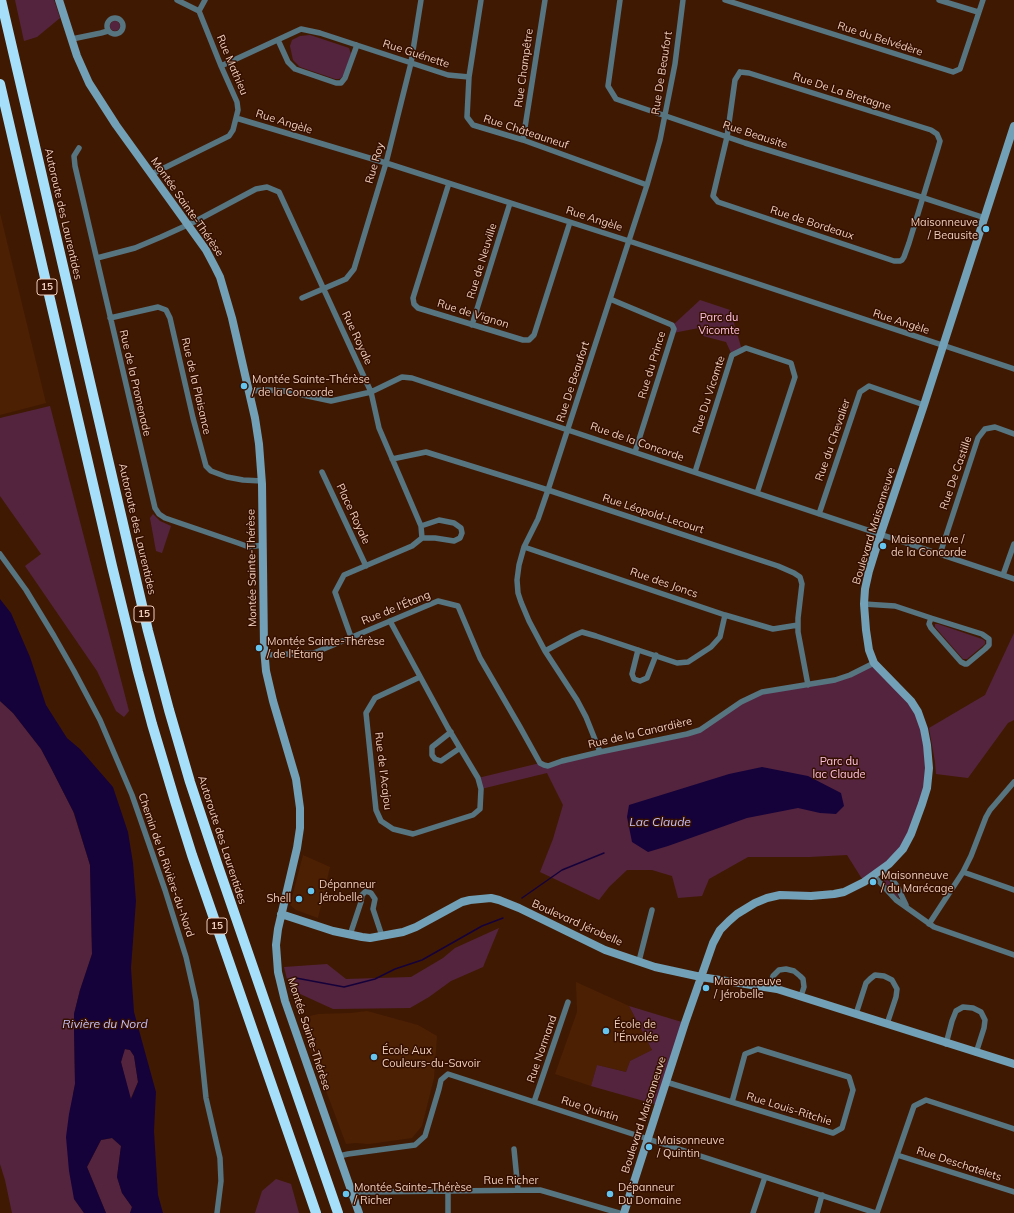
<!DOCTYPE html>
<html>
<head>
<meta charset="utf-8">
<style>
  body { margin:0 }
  canvas { display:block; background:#401902 }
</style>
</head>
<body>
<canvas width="1014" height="1213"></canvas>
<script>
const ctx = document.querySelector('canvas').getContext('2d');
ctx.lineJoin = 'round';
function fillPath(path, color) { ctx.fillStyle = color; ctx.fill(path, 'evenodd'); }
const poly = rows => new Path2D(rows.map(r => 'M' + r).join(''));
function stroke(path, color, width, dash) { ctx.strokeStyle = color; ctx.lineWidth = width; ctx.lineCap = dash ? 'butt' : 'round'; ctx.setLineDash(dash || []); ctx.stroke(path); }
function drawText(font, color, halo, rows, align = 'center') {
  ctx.font = font + ' Mulish,sans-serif'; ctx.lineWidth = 3; ctx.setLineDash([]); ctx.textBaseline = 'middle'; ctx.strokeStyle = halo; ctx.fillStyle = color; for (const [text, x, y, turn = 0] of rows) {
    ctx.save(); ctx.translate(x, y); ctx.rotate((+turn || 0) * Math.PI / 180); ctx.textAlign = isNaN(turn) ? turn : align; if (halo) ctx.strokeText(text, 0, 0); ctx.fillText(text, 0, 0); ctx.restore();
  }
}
fillPath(poly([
  [0,213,46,403,0,415],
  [303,855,330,867,318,918,296,910,290,905],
  [576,982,629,1006,652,1050,630,1061,626,1072,597,1065,591,1086,555,1074,577,1012],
  [367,1011,418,1025,437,1036,434,1078,422,1126,412,1138,369,1144,355,1143,346,1144,299,1019,318,1014,351,1013]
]), '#4c2003');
fillPath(poly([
  [15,0,54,0,60,18,37,37,24,41],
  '110 26a5 5 0 1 1 10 0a5 5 0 1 1-10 0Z',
  [310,35,349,48,351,54,344,75,341,78,339,79,335,79,300,67,293,60,290,46,292,40,300,36],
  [700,300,730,310,742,350,732,355,726,342,703,336,704,327,673,333,673,325],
  [50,406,129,711,124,717,116,711,97,671,25,566,41,554,0,496,0,418],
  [153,514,160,521,171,526,162,553,156,551,150,518],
  [935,624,938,624,982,639,985,641,985,644,967,659,963,659,935,627],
  [1014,633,1014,720,1008,723,968,778,936,774,935,762,929,728,985,695],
  [874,663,919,716,928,779,903,849,864,882,847,855,809,857,748,857,709,879,702,896,678,898,672,876,652,870,627,870,609,887,599,900,540,872,553,839,563,805,547,773,481,789,478,778,540,763,544,765,687,734,762,692,835,680],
  [0,701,13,713,41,749,50,766,73,811,90,865,92,954,80,990,74,1014,74,1028,75,1084,73,1094,74,1199,84,1213,12,1213,5,1180,0,1164],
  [887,878,895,889,899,898,898,898,885,884,884,880],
  [499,928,483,967,451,981,429,997,410,1008,333,1009,298,993,291,995,284,967,327,964,346,979,411,977,443,958,455,948],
  [629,1006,685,1023,658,1105,591,1086,597,1065,626,1072,630,1061,652,1050],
  [124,1049,130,1050,134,1056,138,1082,130,1100,121,1062],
  [112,1138,121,1146,117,1177,122,1193,132,1207,130,1213,106,1213,87,1167,101,1140],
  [276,1179,291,1184,299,1213,255,1213,262,1191]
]), '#54243e');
fillPath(poly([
  [0,599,11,613,30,657,46,705,67,738,80,749,113,787,128,832,133,863,136,901,131,968,134,1012,156,1092,154,1131,158,1195,163,1213,130,1213,132,1207,122,1193,117,1177,121,1146,112,1138,101,1140,87,1167,106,1213,84,1213,74,1199,69,1171,66,1137,69,1114,75,1084,74,1028,74,1014,80,990,92,954,90,865,74,813,50,766,41,749,13,713,0,701],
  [125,1049,130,1050,134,1056,138,1082,131,1099,121,1062],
  [762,767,808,776,841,793,844,806,836,814,820,813,798,808,747,818,668,846,648,852,632,842,627,817,629,805,729,774]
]), '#15023b');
stroke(poly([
  [522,898,562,870,604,853],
  [296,978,344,987,375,979,395,969,422,960,482,926,503,918]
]), '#15023b', 1.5);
stroke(poly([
  [177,0,199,11],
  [481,0,469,77,467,117,473,125,523,140,647,185],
  [620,0,608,86,616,99,745,143,924,198,985,218],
  [725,0,953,72,960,69,983,0],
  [939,0,978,12],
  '107 26a8 8 0 1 1 16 0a8 8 0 1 1-16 0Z',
  [72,39,101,33,108,31],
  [278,40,288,62,295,69,336,83,341,83,345,78,357,45],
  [221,66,301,29,320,33,448,75,469,77],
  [740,72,749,73,931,130,937,134,940,141,938,148,909,243,904,257,902,260,900,261,894,261,718,202,713,196,727,137,735,80,740,72],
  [236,118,386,163,629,241,1014,369],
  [523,140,545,0],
  [79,148,74,156,75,166,155,508,159,514,165,518,238,543,249,547,263,545],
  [152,174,229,136,233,130,238,110,237,102,221,66,199,11,205,0],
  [449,183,413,298,414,304,418,308,523,340,529,340,534,335,570,222],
  [97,258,135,248,161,237,194,222,256,189,267,187,279,192,371,392,379,428,421,526,422,538,412,546,344,575,335,592,351,637],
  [302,298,346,279,354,269,386,163,411,63,421,0],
  [610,299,672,325,674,329,635,452],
  [110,318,158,307,166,310,170,318,193,418,206,466,211,471,227,477,243,480,262,481],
  [472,325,510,203],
  [249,391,266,390,284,391,331,401,371,392,402,377,412,378,1014,579],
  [392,459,426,452,548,490,778,566,794,573,800,577,802,584,798,618,798,632,808,685],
  [322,472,366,566],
  [695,472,732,355,746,348,791,363,795,377,757,493],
  [819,514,860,392,869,386,924,405],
  [421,526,439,520,454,523,461,528,462,533,460,538,454,541,435,538,422,538],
  [524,547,725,615,773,629,798,625],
  [0,554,26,590,54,636,74,671,100,720,132,795,165,890,186,957,196,1001,206,1098,220,1158,221,1181,217,1213],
  [940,554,978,438,985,429,995,427,1014,434],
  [1003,575,1014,544],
  [864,604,895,606,931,618,929,624,931,628,961,662,965,664,967,664,985,649,989,645,989,639,982,634,931,618],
  [390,621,448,728,478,778,481,789,480,809,473,815,413,834,393,829,381,821,376,810,366,713,375,698,420,677],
  [638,650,632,674,634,679,640,681,647,678,656,655],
  [545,651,573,636,582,632,596,636,677,663,688,662,711,647,720,637,725,615],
  [264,655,314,653,438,601,458,606,480,658,520,727,540,763,544,765,548,766,562,761,600,752,687,734,700,730,741,702,762,692,835,680,850,675,874,663],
  [451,732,432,747,432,755,435,759,441,761,460,748],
  [600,752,586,717,577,700,545,651,529,621,521,602,518,593,517,580,519,565,524,547,538,519,548,490,647,185,660,140,675,64,683,0],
  [884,868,897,886,906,905],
  [963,872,1014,890],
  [874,876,896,900,934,927,1014,955],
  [929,924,963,872,971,856,986,817,990,810,1014,782],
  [350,935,361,902,362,895,366,891,371,893,375,899,373,909,382,936],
  [639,961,652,910],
  [769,988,773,976,779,970,786,969,794,971,800,976,803,979,804,987,801,996],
  [856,1014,866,983,870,979,875,975,884,976,892,980,897,989,896,997,887,1024],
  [946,1044,952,1021,956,1011,963,1007,973,1008,981,1012,985,1020,984,1028,976,1053],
  [666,1082,833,1133,842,1128,853,1090,849,1077,758,1049,745,1054,732,1102],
  [534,1102,568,1002],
  [514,1149,518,1190],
  [897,1155,1014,1192],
  [339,1156,348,1154,415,1145,425,1136,439,1089,441,1080,448,1074,876,1213],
  [352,1193,361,1192,540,1190,619,1213],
  [448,1213,448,1191],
  [753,1213,765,1177],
  [817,1213,822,1195],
  [877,1213,914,1106,926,1100,1014,1129]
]), '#577481', 5.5);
stroke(poly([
  [59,0,77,56,89,83,116,125,206,250,215,267,220,277,232,318,255,418,259,444,262,484,264,648,266,671,273,701,296,779,300,808,300,828,297,848,278,929,276,945,278,972,285,1001,359,1213],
  [281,914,333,931,362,937,370,938,403,932,416,927,462,902,470,900,491,898,499,900,519,908,605,950,655,967,701,977,777,989,1014,1064],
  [624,1213,685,1023,713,943,720,930,729,921,737,914,755,903,767,898,780,895,811,896,834,894,844,892,864,882,889,864,903,849,911,834,922,804,927,788,929,768,927,745,924,729,918,712,911,701,874,663,869,650,866,630,864,604,865,589,869,571,878,542,924,405,1014,126]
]), '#72a0b6', 8);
stroke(poly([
  [1,0,148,631,169,710,190,782,218,866,338,1213],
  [0,84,112,566,138,672,152,724,175,801,192,855,316,1213]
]), '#a6dffa', 10);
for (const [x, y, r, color] of [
  [986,229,4,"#65c5ee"],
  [244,386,4,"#65c5ee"],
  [883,546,4,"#65c5ee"],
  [259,648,4,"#65c5ee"],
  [873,882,4,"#65c5ee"],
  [311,891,4,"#65c5ee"],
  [299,899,4,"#65c5ee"],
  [706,988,4,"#65c5ee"],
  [606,1031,4,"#65c5ee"],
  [374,1057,4,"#65c5ee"],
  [649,1147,4,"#65c5ee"],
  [346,1194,4,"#65c5ee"],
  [610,1194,4,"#65c5ee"]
]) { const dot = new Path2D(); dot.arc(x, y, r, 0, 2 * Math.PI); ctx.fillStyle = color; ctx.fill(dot); stroke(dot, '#350f00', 1.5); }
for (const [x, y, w] of [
  [47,287,20],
  [144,614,20],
  [217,926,20]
]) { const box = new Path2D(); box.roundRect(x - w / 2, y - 8, w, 16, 3); ctx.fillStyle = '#350f00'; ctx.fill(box); stroke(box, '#efcebd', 1); }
drawText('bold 10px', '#efcebd', null, [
  ["15",47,287],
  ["15",144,614],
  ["15",217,926]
]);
drawText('11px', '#efcebd', '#350f00', [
  ["Rue du Belvédère",880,39,18],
  ["Rue Guénette",416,54,18],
  ["Rue Mathieu",232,65,67],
  ["Rue Champêtre",524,68,-82],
  ["Rue De Beaufort",662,73,-81],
  ["Rue De La Bretagne",842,92,18],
  ["Rue Angèle",284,122,17],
  ["Rue Châteauneuf",526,132,18],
  ["Rue Beausite",755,135,18],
  ["Rue Roy",375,163,-74],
  ["Montée Sainte-Thérèse",187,207,55],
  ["Autoroute des Laurentides",63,214,77],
  ["Rue Angèle",594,219,18],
  ["Rue de Bordeaux",812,223,18],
  ["Rue de Neuville",482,261,-73],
  ["Rue de Vignon",473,314,17],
  ["Rue Angèle",901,322,18],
  ["Rue Royale",357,338,65],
  ["Rue du Prince",652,365,-73],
  ["Rue De Beaufort",573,382,-72],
  ["Rue de la Promenade",135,383,77],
  ["Rue de la Plaisance",196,386,77],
  ["Rue Du Vicomte",709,395,-72],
  ["Rue du Chevalier",833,440,-71],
  ["Rue de la Concorde",637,442,19],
  ["Rue De Castille",956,473,-71],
  ["Place Royale",353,514,65],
  ["Rue Léopold-Lecourt",653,514,18],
  ["Boulevard Maisonneuve",874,526,-73],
  ["Autoroute des Laurentides",137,529,77],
  ["Montée Sainte-Thérèse",252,568,-91],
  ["Rue des Joncs",664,583,19],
  ["Rue de l'Étang",396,608,-22],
  ["Rue de la Canardière",640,733,-13],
  ["Rue de l'Acajou",383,771,83],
  ["Autoroute des Laurentides",222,840,72],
  ["Chemin de la Rivière-du-Nord",166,865,71],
  ["Boulevard Jérobelle",577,923,24],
  ["Montée Sainte-Thérèse",309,1034,72],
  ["Rue Normand",542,1049,-71],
  ["Rue Quintin",590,1109,18],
  ["Rue Louis-Ritchie",789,1109,17],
  ["Boulevard Maisonneuve",644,1115,-72],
  ["Rue Deschatelets",959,1164,18],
  ["Rue Richer",511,1181]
]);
drawText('11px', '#efcebd', '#350f00', [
  ["Maisonneuve",978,223,"right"],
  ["/ Beausite",978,236,"right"],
  ["Montée Sainte-Thérèse",252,380],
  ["/ de la Concorde",252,393],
  ["Maisonneuve /",891,540],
  ["de la Concorde",891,553],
  ["Montée Sainte-Thérèse",267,642],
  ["/ de l'Étang",267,655],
  ["Maisonneuve",881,876],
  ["/ du Marécage",881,889],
  ["Dépanneur",319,885],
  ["Jérobelle",319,898],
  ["Shell",291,899,"right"],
  ["Maisonneuve",714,982],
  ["/ Jérobelle",714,995],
  ["École de",614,1025],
  ["l'Énvolée",614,1038],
  ["École Aux",382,1051],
  ["Couleurs-du-Savoir",382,1064],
  ["Maisonneuve",657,1141],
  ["/ Quintin",657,1154],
  ["Montée Sainte-Thérèse",354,1188],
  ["/ Richer",354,1201],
  ["Dépanneur",618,1188],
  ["Du Domaine",618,1201]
], 'left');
drawText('11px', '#fdc1de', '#350f00', [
  ["Parc du",719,318],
  ["Vicomte",719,331],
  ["Parc du",839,762],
  ["lac Claude",839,775]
]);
drawText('italic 12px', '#c6c1f9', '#350f00', [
  ["Lac Claude",660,822],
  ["Rivière du Nord",105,1024]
]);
</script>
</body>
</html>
